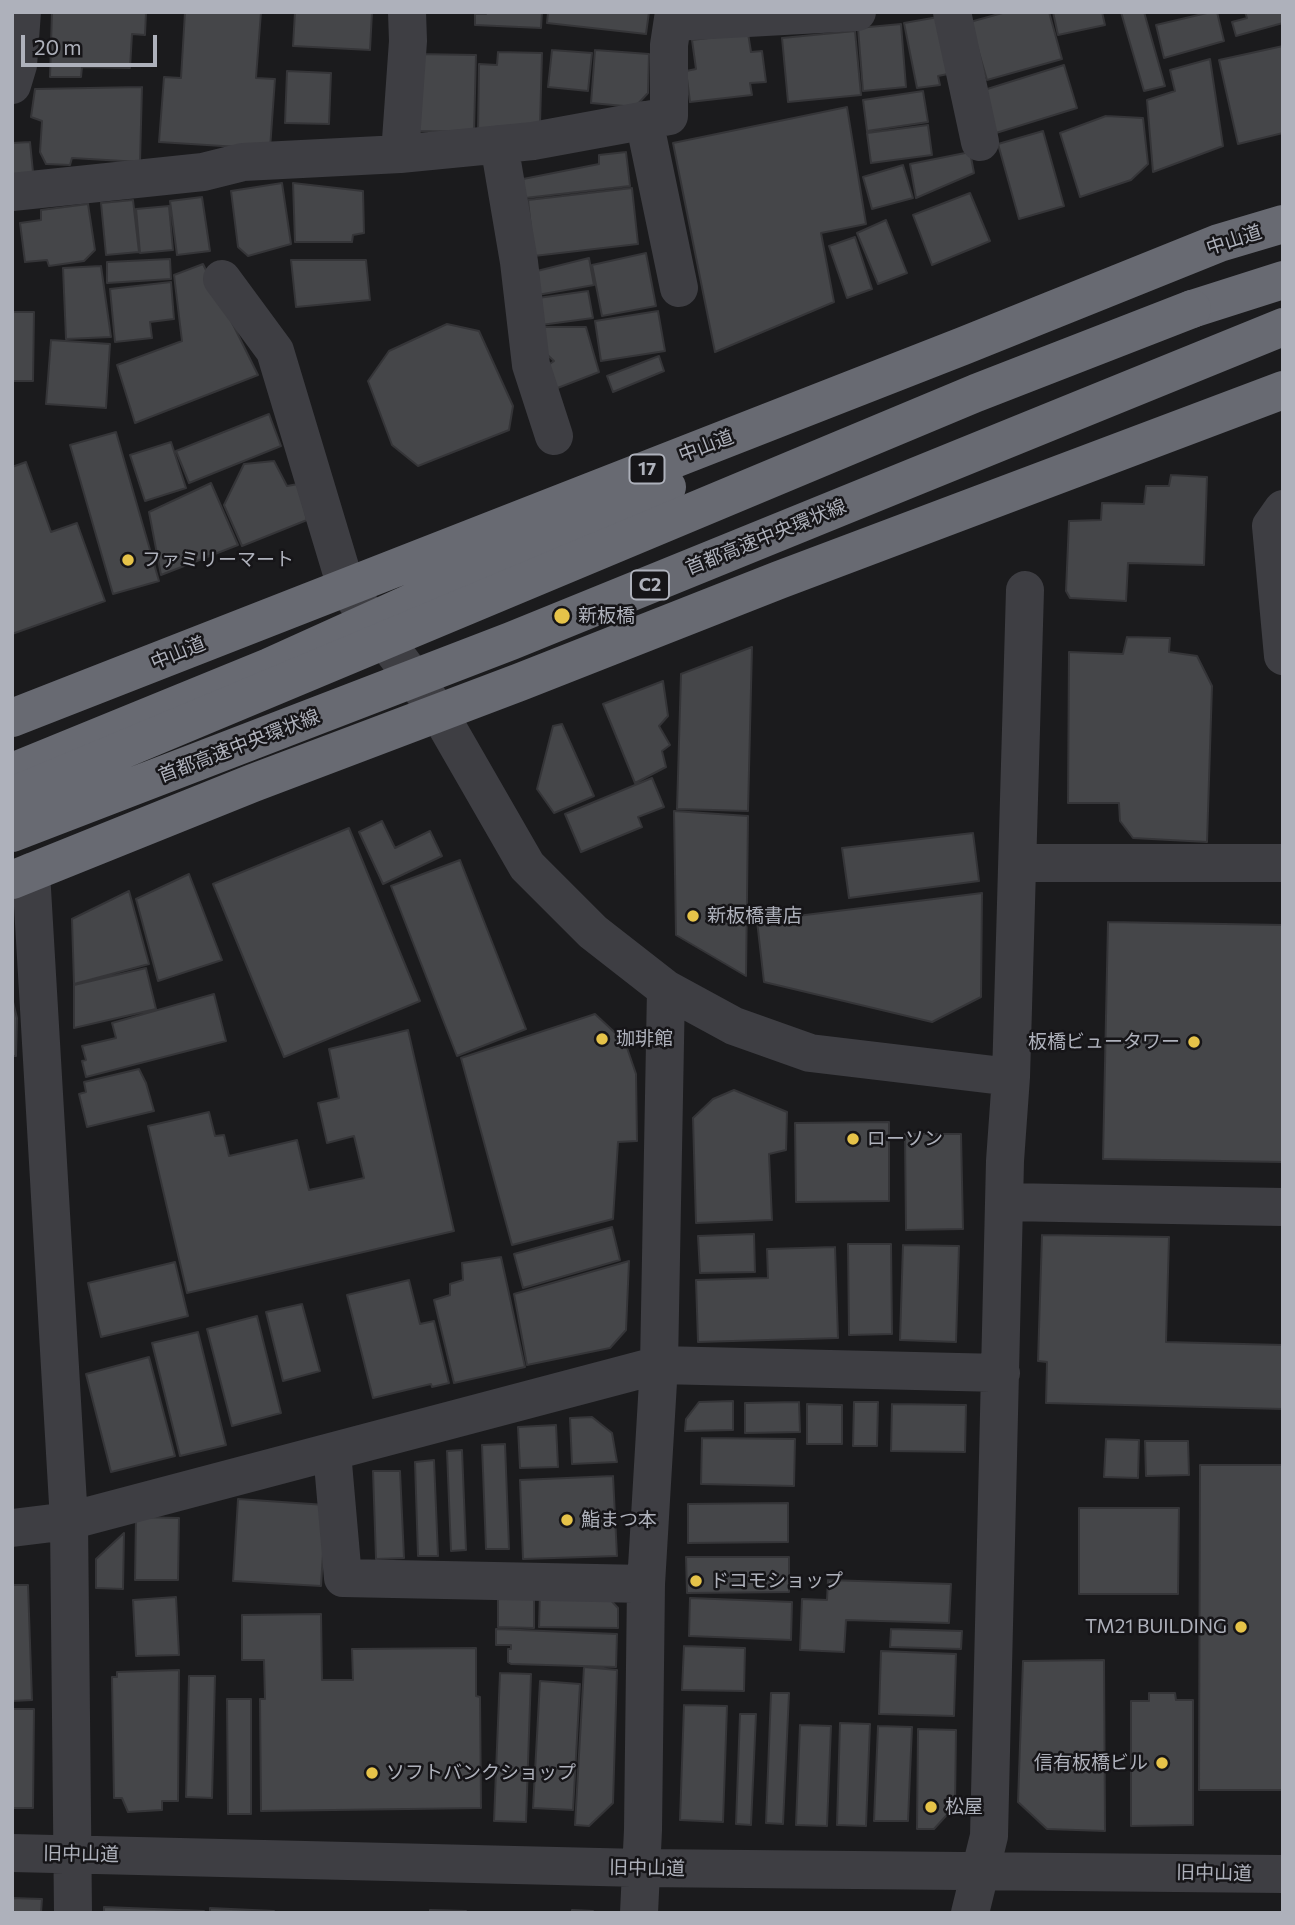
<!DOCTYPE html>
<html>
<head>
<meta charset="utf-8">
<style>
  body { margin:0 }
  #map { position:relative; width:1295px; height:1925px; overflow:hidden; background:#1b1b1d; font-family:Commissioner,sans-serif }
  canvas { display:block }
  .frame { position:absolute; inset:0; border:14px solid #aeb1bb; pointer-events:none }
  .scale { position:absolute; left:21px; top:35px; width:136px; height:32px; box-sizing:border-box; border:4px solid #aeb1bb; border-top:0; padding-left:9px; font-size:21px; line-height:24px; white-space:nowrap; color:#aeb1bb; -webkit-text-stroke:5px #161518; paint-order:stroke }
</style>
</head>
<body>
<div id="map">
<canvas width="1295" height="1925"></canvas>
<div class="frame"></div>
<div class="scale">20 m</div>
</div>
<script>
const ctx = document.querySelector('canvas').getContext('2d');
ctx.lineJoin = 'round';
function fillPath(path, color) { ctx.fillStyle = color; ctx.fill(path, 'evenodd'); }
const poly = rows => new Path2D(rows.map(r => 'M' + r).join(''));
function stroke(path, color, width, dash) { ctx.strokeStyle = color; ctx.lineWidth = width; ctx.lineCap = dash ? 'butt' : 'round'; ctx.setLineDash(dash || []); ctx.stroke(path); }
function drawText(font, color, halo, rows, align = 'center') {
  ctx.font = font + ' Commissioner,"Noto Sans JP",sans-serif'; ctx.lineWidth = 5; ctx.setLineDash([]); ctx.textBaseline = 'middle'; ctx.strokeStyle = halo; ctx.fillStyle = color; for (const [text, x, y, turn = 0] of rows) {
    ctx.save(); ctx.translate(x, y); ctx.rotate((+turn || 0) * Math.PI / 180); ctx.textAlign = isNaN(turn) ? turn : align; if (halo) ctx.strokeText(text, 0, 0); ctx.fillText(text, 0, 0); ctx.restore();
  }
}
const building = poly([
  [52,12,146,12,145,35,132,34,130,68,82,67,81,77,50,77,52,12],
  [185,12,261,12,256,78,275,79,270,149,159,142,164,77,181,78,185,12],
  [295,12,372,12,370,50,293,46,295,12],
  [486,12,542,12,541,28,475,25,475,14,486,14,486,12],
  [548,12,649,12,646,34,547,23,548,12],
  [1006,12,1049,12,1062,59,987,80,970,22,1006,12],
  [1053,12,1102,12,1105,25,1058,35,1053,12],
  [1121,12,1144,12,1165,86,1144,91,1121,12],
  [1211,12,1217,12,1224,41,1164,58,1156,25,1211,12],
  [1245,12,1283,12,1283,23,1236,36,1232,22,1247,18,1245,12],
  [938,17,948,74,938,76,940,85,917,88,904,23,938,17],
  [901,24,906,87,863,91,858,28,901,24],
  [855,31,861,95,788,102,782,38,855,31],
  [748,33,751,52,762,51,766,82,750,83,752,95,690,102,686,71,696,69,692,40,748,33],
  [1283,46,1283,133,1238,144,1219,60,1283,46],
  [552,50,592,53,588,91,548,87,552,50],
  [595,50,649,54,648,93,635,107,591,103,595,50],
  [498,52,542,53,540,124,478,133,479,64,497,65,498,52],
  [416,54,476,55,474,132,414,131,416,54],
  [1210,59,1223,146,1153,172,1147,100,1175,91,1170,70,1210,59],
  [1064,65,1077,108,996,133,984,90,1064,65],
  [287,71,331,73,329,124,285,123,287,71],
  [142,87,140,162,72,158,70,165,46,164,40,152,42,121,31,117,35,89,142,87],
  [923,91,928,122,867,131,863,100,923,91],
  [847,107,866,224,821,233,834,302,715,352,673,143,847,107],
  [1106,116,1143,118,1148,164,1131,180,1080,197,1060,133,1106,116],
  [928,125,932,155,871,163,867,133,928,125],
  [1043,131,1064,206,1019,219,998,144,1043,131],
  [30,142,34,182,12,184,12,143,30,142],
  [626,152,630,186,525,198,523,179,599,164,599,155,626,152],
  [970,152,974,173,916,198,910,164,970,152],
  [903,165,913,198,872,209,863,177,903,165],
  [282,183,291,244,248,256,238,247,231,191,282,183],
  [293,183,363,191,364,233,353,235,352,242,295,242,293,183],
  [632,188,638,244,534,256,528,200,632,188],
  [970,193,990,241,932,265,913,215,970,193],
  [202,197,210,251,177,255,170,201,202,197],
  [133,200,139,252,106,255,101,203,133,200],
  [88,204,95,250,84,261,49,266,47,260,25,262,20,223,41,220,41,210,88,204],
  [169,206,173,250,140,253,136,209,169,206],
  [886,220,907,273,878,284,857,233,886,220],
  [855,237,872,289,847,298,829,246,855,237],
  [646,253,656,306,602,316,592,265,646,253],
  [589,258,594,285,532,296,529,273,589,258],
  [170,259,171,279,107,283,107,262,170,259],
  [291,260,366,260,370,300,296,307,291,260],
  [203,264,258,375,135,423,117,365,182,341,174,275,203,264],
  [101,266,111,337,66,339,63,268,101,266],
  [171,282,174,319,150,322,152,338,115,342,110,289,171,282],
  [588,291,593,318,541,325,538,298,588,291],
  [658,311,665,351,601,361,595,321,658,311],
  [12,312,34,312,33,381,12,381,12,312],
  [447,324,479,331,513,406,509,430,418,466,392,445,368,381,389,351,447,324],
  [534,327,586,327,599,372,555,389,547,366,554,361,541,349,534,327],
  [51,340,110,344,106,408,46,404,51,340],
  [659,356,664,371,613,392,607,376,659,356],
  [269,414,281,446,189,483,176,451,269,414],
  [116,432,159,581,113,594,70,445,116,432],
  [171,442,186,488,145,501,130,455,171,442],
  [274,461,287,486,298,484,307,520,242,546,224,505,244,464,274,461],
  [26,462,51,532,77,523,105,601,12,634,12,467,26,462],
  [1171,475,1207,477,1204,565,1128,563,1126,601,1070,598,1066,591,1069,521,1101,520,1102,503,1144,504,1146,486,1169,486,1171,475],
  [211,483,238,545,161,575,149,512,211,483],
  [1127,637,1170,638,1169,652,1197,656,1212,686,1207,842,1133,838,1120,821,1119,803,1068,803,1069,652,1123,654,1127,637],
  [752,647,748,811,677,809,681,674,752,647],
  [663,681,668,716,659,726,670,745,662,751,666,767,635,783,603,704,663,681],
  [562,724,594,796,554,813,537,789,553,726,562,724],
  [652,778,664,807,638,817,642,827,581,852,565,814,652,778],
  [674,811,748,816,746,976,676,935,674,811],
  [382,821,395,848,430,831,442,856,383,884,359,832,382,821],
  [349,828,420,1001,284,1057,213,884,349,828],
  [973,833,979,881,849,898,842,848,973,833],
  [460,860,526,1029,457,1056,391,886,460,860],
  [189,874,222,960,158,981,136,899,189,874],
  [129,891,149,964,74,984,72,919,129,891],
  [982,893,981,997,932,1022,764,982,757,921,982,893],
  [1108,922,1283,925,1283,1162,1103,1159,1108,922],
  [146,968,156,1009,74,1028,74,985,146,968],
  [214,994,226,1041,86,1077,82,1061,86,1060,82,1046,116,1038,112,1023,214,994],
  [12,998,17,1018,16,1056,12,1056,12,998],
  [595,1014,625,1042,636,1074,637,1141,618,1142,613,1219,512,1245,461,1058,595,1014],
  [408,1030,454,1231,187,1293,148,1126,209,1112,215,1136,224,1135,229,1156,297,1140,309,1190,364,1178,354,1136,327,1143,318,1103,339,1098,329,1049,408,1030],
  [139,1069,146,1083,154,1111,87,1127,79,1094,86,1092,84,1082,139,1069],
  [734,1090,787,1112,786,1150,769,1154,772,1220,696,1223,693,1118,713,1099,734,1090],
  [889,1122,889,1201,796,1202,795,1123,889,1122],
  [905,1134,961,1134,963,1229,906,1230,905,1134],
  [612,1227,620,1260,523,1288,514,1254,612,1227],
  [754,1234,755,1272,700,1273,698,1236,754,1234],
  [1042,1235,1169,1237,1166,1342,1283,1345,1283,1409,1046,1403,1047,1362,1038,1361,1042,1235],
  [848,1244,891,1244,892,1334,849,1335,848,1244],
  [903,1245,959,1246,956,1342,900,1340,903,1245],
  [835,1247,838,1338,698,1342,696,1280,768,1278,767,1249,835,1247],
  [501,1257,525,1367,454,1383,434,1300,450,1295,450,1284,463,1280,462,1263,501,1257],
  [629,1261,626,1330,610,1348,527,1365,514,1294,629,1261],
  [175,1262,188,1316,101,1337,88,1283,175,1262],
  [409,1280,420,1324,434,1321,449,1383,432,1387,431,1384,373,1398,347,1295,409,1280],
  [302,1304,320,1371,283,1381,266,1312,302,1304],
  [257,1316,281,1413,232,1426,207,1329,257,1316],
  [198,1332,226,1445,180,1456,152,1343,198,1332],
  [149,1357,175,1456,111,1472,86,1374,149,1357],
  [733,1401,733,1430,685,1431,686,1419,699,1402,733,1401],
  [799,1402,800,1432,745,1433,745,1403,799,1402],
  [854,1402,878,1402,877,1446,853,1446,854,1402],
  [807,1404,842,1405,842,1444,807,1444,807,1404],
  [892,1404,966,1405,965,1452,891,1451,892,1404],
  [592,1417,612,1433,617,1462,572,1464,570,1418,592,1417],
  [556,1425,558,1467,520,1468,518,1427,556,1425],
  [702,1438,795,1439,794,1486,701,1484,702,1438],
  [1106,1439,1139,1440,1138,1478,1104,1477,1106,1439],
  [1145,1441,1188,1441,1189,1475,1146,1476,1145,1441],
  [505,1444,509,1549,486,1549,482,1445,505,1444],
  [462,1450,466,1550,451,1551,447,1451,462,1450],
  [434,1460,438,1556,418,1556,415,1462,434,1460],
  [1200,1465,1283,1465,1283,1790,1199,1790,1200,1465],
  [373,1471,400,1471,404,1558,376,1559,373,1471],
  [613,1476,617,1556,523,1559,520,1480,613,1476],
  [238,1499,326,1505,321,1586,233,1581,238,1499],
  [788,1503,788,1542,688,1543,688,1504,788,1503],
  [1079,1508,1179,1508,1178,1594,1079,1594,1079,1508],
  [136,1517,179,1518,178,1580,135,1580,136,1517],
  [124,1533,123,1589,96,1588,96,1559,124,1533],
  [686,1557,789,1557,789,1592,687,1593,686,1557],
  [828,1580,951,1584,949,1623,846,1620,844,1652,800,1650,802,1599,827,1600,828,1580],
  [12,1585,28,1585,32,1700,12,1701,12,1585],
  [540,1592,606,1595,618,1608,618,1628,539,1627,540,1592],
  [498,1593,534,1594,534,1628,498,1627,498,1593],
  [176,1597,179,1655,136,1656,133,1600,176,1597],
  [690,1598,792,1602,791,1640,689,1636,690,1598],
  [321,1614,322,1680,353,1680,352,1649,476,1648,476,1696,480,1697,481,1808,261,1811,260,1699,265,1699,264,1660,242,1660,242,1615,321,1614],
  [496,1629,617,1634,616,1667,511,1664,508,1662,508,1649,511,1649,511,1645,496,1645,496,1629],
  [891,1629,962,1631,961,1649,890,1647,891,1629],
  [684,1646,745,1648,744,1691,682,1690,684,1646],
  [881,1651,956,1654,954,1716,879,1714,881,1651],
  [1104,1660,1105,1831,1047,1829,1018,1802,1023,1661,1104,1660],
  [584,1667,617,1670,613,1803,589,1826,575,1825,584,1667],
  [179,1670,178,1801,162,1801,162,1810,128,1812,122,1798,114,1798,112,1677,117,1677,117,1672,179,1670],
  [500,1673,531,1674,526,1822,494,1821,500,1673],
  [189,1676,215,1676,212,1798,186,1797,189,1676],
  [540,1681,580,1684,573,1810,533,1808,540,1681],
  [771,1693,789,1693,783,1824,766,1823,771,1693],
  [1149,1693,1175,1693,1176,1700,1193,1700,1193,1825,1131,1826,1131,1701,1149,1701,1149,1693],
  [227,1699,251,1699,251,1814,228,1814,227,1699],
  [684,1705,727,1706,723,1822,680,1820,684,1705],
  [12,1709,34,1709,33,1808,12,1808,12,1709],
  [740,1714,756,1714,751,1825,736,1824,740,1714],
  [840,1723,870,1724,866,1826,837,1825,840,1723],
  [800,1725,831,1726,827,1826,796,1825,800,1725],
  [878,1726,912,1727,908,1821,874,1821,878,1726],
  [918,1729,956,1730,955,1806,934,1829,917,1829,918,1729],
  [12,1898,42,1899,41,1913,12,1913,12,1898],
  [104,1907,204,1911,204,1913,104,1913,104,1907],
  [210,1908,274,1911,274,1913,210,1913,210,1908],
  [430,1910,466,1911,466,1913,430,1913,430,1910],
  [572,1910,593,1911,593,1913,572,1913,572,1910]
]);
fillPath(building, '#454649');
stroke(building, '#353538', 2);
stroke(poly([
  [952,12,980,142],
  [674,22,857,12],
  [12,85,18,65,22,12],
  [644,120,679,288],
  [499,144,519,262,531,365,554,436],
  [400,154,408,41,407,12],
  [12,192,203,172,243,162,400,154,533,141,669,116,669,45,674,12],
  [222,279,275,351,346,587,439,713,527,866,593,932,666,989,734,1026,810,1053,1011,1077,1005,1161,989,1836,970,1913],
  [1283,509,1271,526,1283,656],
  [1018,863,1283,863],
  [31,872,69,1521,73,1913],
  [1011,1077,1025,590],
  [1005,1202,1283,1207],
  [332,1452,343,1578,646,1584],
  [12,1528,69,1521,659,1365,1001,1373],
  [12,1853,641,1868,1283,1874],
  [639,1913,643,1830,646,1584,659,1365,666,989]
]), '#3e3e43', 38);
stroke(poly([
  [1192,309,1283,280],
  [12,718,963,346,1219,243,1283,224],
  [12,772,269,667,667,487],
  [12,880,253,783,520,682,779,580,1283,390]
]), '#686a72', 38);
stroke(poly([
  [12,796,976,393,1192,309],
  [12,833,511,641,1283,327]
]), '#686a72', 38);
for (const [x, y, r, color] of [
  [128,560,7,"#e6c349"],
  [562,616,9,"#e6c349"],
  [693,916,7,"#e6c349"],
  [602,1039,7,"#e6c349"],
  [1194,1042,7,"#e6c349"],
  [853,1139,7,"#e6c349"],
  [567,1520,7,"#e6c349"],
  [696,1581,7,"#e6c349"],
  [1241,1627,7,"#e6c349"],
  [1162,1763,7,"#e6c349"],
  [372,1773,7,"#e6c349"],
  [931,1807,7,"#e6c349"]
]) { const dot = new Path2D(); dot.arc(x, y, r, 0, 2 * Math.PI); ctx.fillStyle = color; ctx.fill(dot); stroke(dot, '#161518', 2.5); }
for (const [x, y, w] of [
  [647,469,35],
  [650,585,38]
]) { const box = new Path2D(); box.roundRect(x - w / 2, y - 14.5, w, 29, 5); ctx.fillStyle = '#161518'; ctx.fill(box); stroke(box, '#aeb1bb', 2); }
drawText('bold 18px', '#aeb1bb', null, [
  ["17",647,469],
  ["C2",650,585]
]);
drawText('19px', '#aeb1bb', '#161518', [
  ["中山道",1234,240,-18],
  ["中山道",706,446,-21],
  ["首都高速中央環状線",766,537,-22],
  ["中山道",178,653,-22],
  ["首都高速中央環状線",239,746,-21],
  ["旧中山道",81,1854,1],
  ["旧中山道",647,1868,1],
  ["旧中山道",1214,1873,1]
]);
drawText('19px', '#aeb1bb', '#161518', [
  ["ファミリーマート",142,560],
  ["新板橋",578,616],
  ["新板橋書店",707,916],
  ["珈琲館",616,1039],
  ["板橋ビュータワー",1180,1042,"right"],
  ["ローソン",867,1139],
  ["鮨まつ本",581,1520],
  ["ドコモショップ",710,1581],
  ["TM21 BUILDING",1227,1627,"right"],
  ["信有板橋ビル",1148,1763,"right"],
  ["ソフトバンクショップ",386,1773],
  ["松屋",945,1807]
], 'left');
</script>
</body>
</html>
